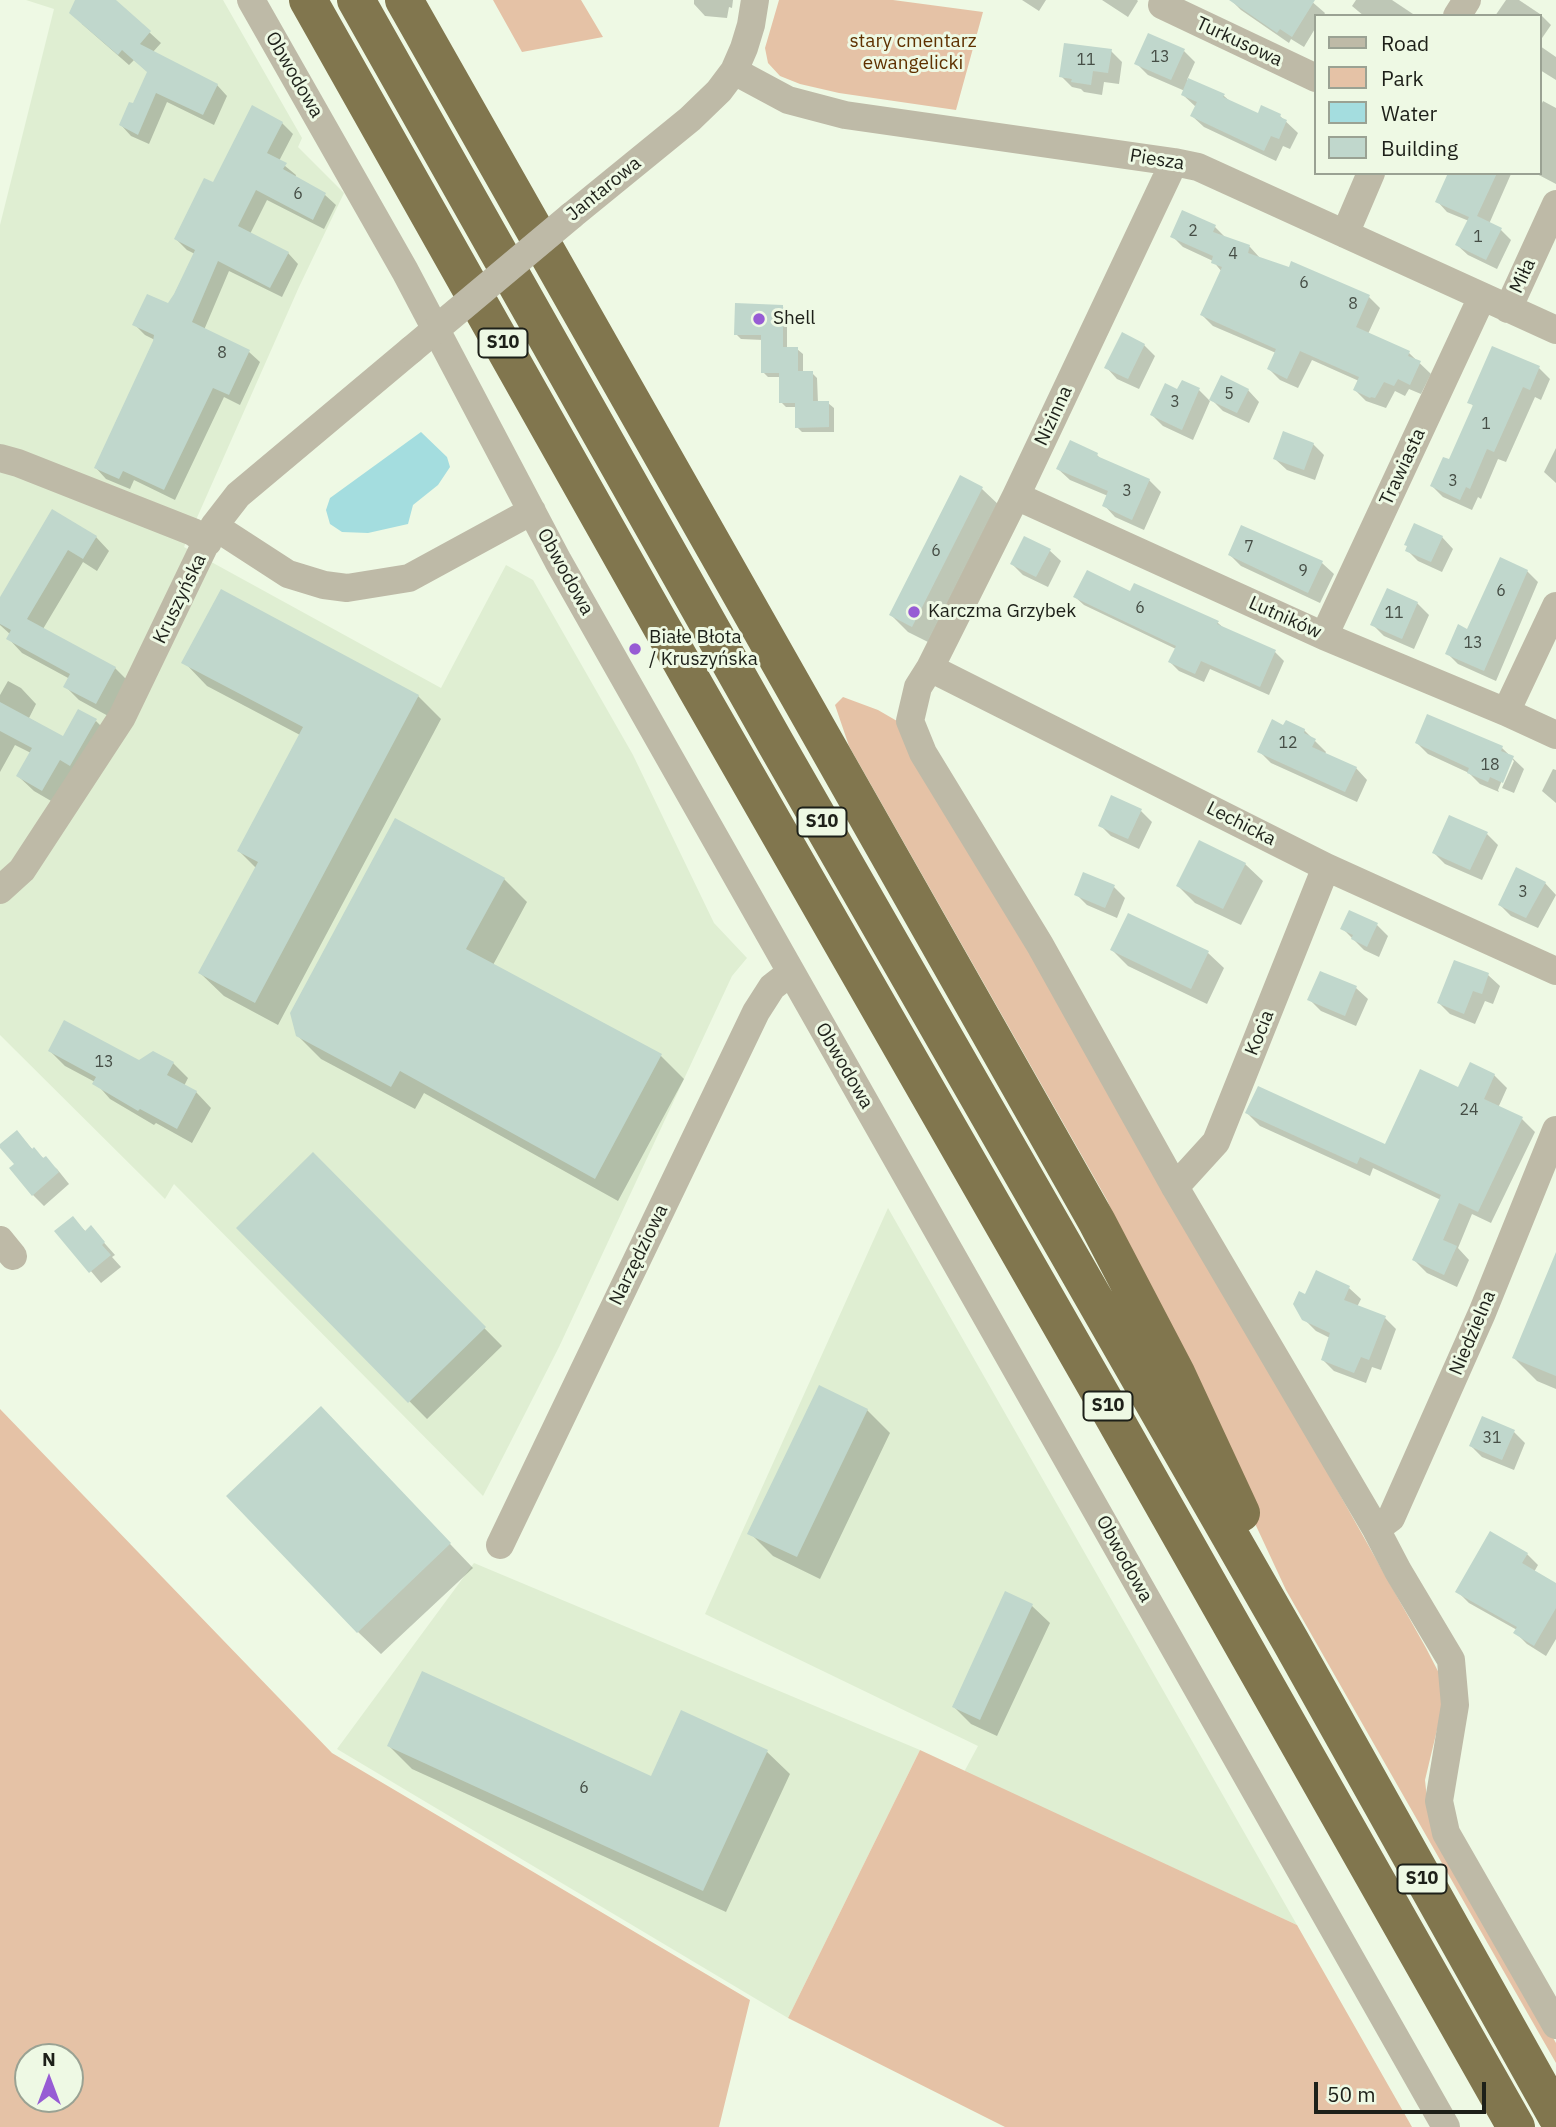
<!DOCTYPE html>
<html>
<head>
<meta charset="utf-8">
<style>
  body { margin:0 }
  #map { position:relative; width:1556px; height:2127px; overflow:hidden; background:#eef9e4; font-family:"IBM Plex Sans",sans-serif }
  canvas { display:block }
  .legend { position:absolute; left:1314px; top:14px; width:228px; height:161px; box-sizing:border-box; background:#eef9e4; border:2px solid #9aa293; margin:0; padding:9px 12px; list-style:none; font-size:21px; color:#1d2019 }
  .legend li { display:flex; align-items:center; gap:14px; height:35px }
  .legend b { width:35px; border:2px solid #9aa293 }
  .north { position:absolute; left:14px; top:2043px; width:70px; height:70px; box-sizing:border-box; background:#eef9e4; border:2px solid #9aa293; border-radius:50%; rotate:0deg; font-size:19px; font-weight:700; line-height:28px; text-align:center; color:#1d2019 }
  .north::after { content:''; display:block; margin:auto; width:24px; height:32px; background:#975cd4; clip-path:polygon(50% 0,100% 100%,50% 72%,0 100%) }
  .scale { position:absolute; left:1314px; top:2082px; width:172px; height:32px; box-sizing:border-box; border:4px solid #1d2019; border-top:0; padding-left:9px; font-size:21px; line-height:24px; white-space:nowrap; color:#1d2019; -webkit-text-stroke:5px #eef9e4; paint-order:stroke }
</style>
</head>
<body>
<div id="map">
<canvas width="1556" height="2127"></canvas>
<ul class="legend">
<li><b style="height:9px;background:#bebaa7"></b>Road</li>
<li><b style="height:19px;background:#e5c2a6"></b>Park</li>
<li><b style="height:19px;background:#a4dddf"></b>Water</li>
<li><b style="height:19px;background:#c0d7cc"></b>Building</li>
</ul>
<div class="north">N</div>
<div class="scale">50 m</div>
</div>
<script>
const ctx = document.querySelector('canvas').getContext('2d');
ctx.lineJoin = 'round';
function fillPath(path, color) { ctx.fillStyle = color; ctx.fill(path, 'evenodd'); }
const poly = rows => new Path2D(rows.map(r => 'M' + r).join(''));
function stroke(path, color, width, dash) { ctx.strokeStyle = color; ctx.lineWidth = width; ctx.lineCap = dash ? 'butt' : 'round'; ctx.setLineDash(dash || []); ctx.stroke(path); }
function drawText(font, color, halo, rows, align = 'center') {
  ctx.font = font + ' "IBM Plex Sans",sans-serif'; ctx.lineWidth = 6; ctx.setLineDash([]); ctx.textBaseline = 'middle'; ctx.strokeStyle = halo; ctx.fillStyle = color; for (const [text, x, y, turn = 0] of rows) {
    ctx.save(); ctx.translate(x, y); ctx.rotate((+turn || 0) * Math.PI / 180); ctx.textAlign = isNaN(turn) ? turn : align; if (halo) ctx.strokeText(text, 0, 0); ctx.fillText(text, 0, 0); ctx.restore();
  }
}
fillPath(poly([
  [26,0,223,0,302,138,298,147,344,193,299,287,184,547,441,688,506,565,533,580,633,755,714,923,747,958,732,976,559,1347,483,1496,174,1184,165,1199,0,1035,0,225,54,9],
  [888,1208,1297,1925,964,1772,978,1746,705,1614],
  [474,1563,920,1750,788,2018,337,1749]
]), '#dfeed2');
fillPath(poly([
  [493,0,581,0,603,37,522,52],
  [779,0,893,0,983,12,956,110,839,93,800,84,780,76,768,63,765,48],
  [843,697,878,710,897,721,1211,1265,1426,1648,1442,1679,1443,1705,1425,1780,1429,1818,1556,2043,1556,2063,1286,1590,1148,1294,1107,1200,849,746,835,705],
  [0,1409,332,1753,750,2000,719,2127,0,2127],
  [28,2057,70,2057,70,2099,28,2099],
  [920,1750,1297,1925,1412,2127,1005,2127,788,2018]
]), '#e5c2a6');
fillPath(poly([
  [421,432,447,457,450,467,438,485,413,505,408,524,368,533,342,532,330,524,326,510,330,498]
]), '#a4dddf');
fillPath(poly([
  [77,0,114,0,161,43,152,53,217,85,227,96,214,125,167,102,149,144,131,136,121,125,133,106,149,73,134,60,129,65,82,24],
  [694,0,733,0,732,8,729,7,727,18,705,16,694,4],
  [1022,0,1046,0,1039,11],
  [1102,0,1137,0,1138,1,1128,17],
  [1231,0,1310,0,1325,13,1323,16,1316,16,1316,27,1304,47,1291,39,1289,43,1241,10],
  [1356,0,1392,0,1416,16,1364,16,1352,6],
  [1506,0,1519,0,1540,14,1551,25,1540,41,1540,16,1495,16],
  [1540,46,1556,57,1556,80,1540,70],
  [1111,51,1122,62,1119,84,1104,82,1102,95,1084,92,1081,89,1072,87,1061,76],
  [1184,51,1195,62,1187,80,1224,96,1231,102,1259,115,1280,116,1298,133,1290,149,1283,146,1276,161,1204,127,1192,116,1196,107,1183,95,1185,91,1148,75,1137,64],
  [1543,101,1556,108,1556,184,1535,173,1540,173,1540,107],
  [282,123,293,134,279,161,296,175,295,178,325,195,336,205,324,229,267,200,250,234,288,253,298,264,282,297,229,271,204,330,249,352,260,362,240,405,224,397,175,500,134,480,130,489,106,479,96,468,155,340,145,335,134,324,169,305,195,254,187,250,176,239,213,184],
  [1450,173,1511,174,1489,224,1501,230,1511,240,1497,269,1468,255,1457,245,1469,221,1447,212,1437,201],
  [1183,212,1215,227,1226,238,1250,247,1260,258,1369,297,1380,308,1368,334,1409,353,1431,374,1421,394,1409,389,1405,396,1395,391,1386,408,1366,401,1355,390,1359,381,1312,360,1298,388,1280,380,1269,369,1276,353,1213,326,1202,315,1222,272,1213,261,1183,247,1172,236],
  [782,306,787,312,787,349,797,349,803,354,803,373,812,373,817,378,818,403,828,403,834,408,834,432,802,432,797,427,797,407,786,407,781,402,780,377,768,377,763,372,763,340,741,339,736,334],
  [1144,345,1155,356,1139,389,1117,379,1106,367],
  [1539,368,1550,379,1541,400,1535,397,1506,462,1498,459,1481,499,1478,497,1472,510,1443,497,1432,486,1449,462,1474,407,1470,402],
  [1199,390,1210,401,1193,440,1163,426,1152,415,1178,392],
  [1248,390,1259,402,1249,423,1223,411,1212,400],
  [1313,444,1324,455,1315,480,1287,470,1275,459],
  [1556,448,1556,483,1544,472],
  [1097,455,1102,460,1149,480,1161,492,1144,530,1115,517,1104,505,1108,496,1070,480,1058,469],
  [961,478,982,489,1000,506,930,643,908,632,891,615],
  [52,511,96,537,109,551,97,571,83,562,43,629,115,668,129,682,110,717,79,700,66,687,70,679,22,653,9,639,11,635,0,625,0,614],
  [1242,527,1322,563,1334,574,1320,603,1241,566,1230,555],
  [1442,537,1453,549,1442,572,1418,561,1407,550],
  [1049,550,1061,561,1048,587,1023,575,1012,564],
  [1527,571,1538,582,1496,681,1458,664,1447,653],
  [1131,594,1218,623,1225,629,1275,652,1284,661,1269,695,1210,669,1204,682,1179,671,1170,662,1176,649,1084,605,1075,597],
  [1417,603,1429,615,1414,649,1384,636,1372,624],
  [184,662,418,696,441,719,278,1025,224,996,200,973,256,868,239,851,300,735,207,686],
  [8,681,21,688,36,704,29,718,64,739,96,721,111,736,58,805,34,791,18,776,31,753,15,745,0,772,0,695],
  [1284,727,1304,730,1326,752,1325,754,1356,768,1367,780,1357,802,1271,763,1259,751],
  [1417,743,1502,748,1524,769,1514,793,1502,788,1514,761,1511,758,1498,790,1499,792,1480,784,1469,773,1428,754],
  [1553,769,1556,770,1556,803,1542,791],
  [1141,811,1152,822,1139,849,1111,836,1100,825],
  [1487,834,1498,845,1482,880,1445,864,1434,853],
  [1245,864,1263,881,1241,925,1195,903,1178,886],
  [504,879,527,902,493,965,661,1056,684,1079,618,1201,424,1093,415,1109,321,1059,297,1035],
  [1545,883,1556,895,1538,928,1511,916,1500,905],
  [1114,887,1125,898,1117,918,1087,905,1076,894],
  [1350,912,1377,925,1388,936,1379,957,1364,950,1343,929],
  [1129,915,1208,953,1224,968,1207,1004,1128,966,1112,950],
  [1455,962,1488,975,1500,986,1493,1004,1485,1001,1475,1024,1450,1014,1439,1003],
  [1321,973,1356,988,1368,999,1356,1026,1321,1011,1310,1000],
  [50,1051,139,1062,173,1063,188,1078,184,1086,196,1092,211,1108,192,1143,156,1123,154,1125,110,1099,95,1082,65,1066],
  [1494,1075,1507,1088,1498,1108,1522,1119,1535,1132,1491,1223,1472,1214,1458,1248,1469,1260,1457,1287,1427,1273,1414,1260,1441,1200,1373,1168,1370,1176,1260,1126,1247,1113,1385,1146,1459,1089],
  [17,1132,33,1150,57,1169,69,1184,44,1206,33,1195,16,1165],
  [313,1155,502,1346,427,1419,238,1228],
  [73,1218,86,1232,91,1228,115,1255,112,1257,121,1267,101,1283,57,1231],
  [1556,1286,1556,1389,1537,1381,1514,1358],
  [1349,1288,1361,1299,1357,1307,1385,1318,1396,1329,1381,1370,1372,1367,1366,1383,1334,1371,1323,1360,1330,1338,1316,1331,1304,1319],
  [867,1410,890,1433,820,1579,773,1556,750,1533],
  [343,1432,473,1568,381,1654,358,1632],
  [1514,1432,1525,1443,1514,1470,1482,1457,1471,1446],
  [1527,1554,1538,1565,1534,1572,1556,1585,1556,1639,1546,1656,1527,1644,1515,1632,1517,1630,1469,1603,1457,1591],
  [1006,1594,1032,1606,1050,1623,997,1736,971,1724,954,1707],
  [389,1746,652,1778,766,1751,790,1774,726,1912,412,1769]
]), '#0003');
fillPath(poly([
  [75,0,116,0,151,31,140,44,218,84,203,115,156,93,138,135,119,125,129,102,133,103,147,72,122,50,118,55,69,13],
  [1229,0,1315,0,1292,37,1280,29,1277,33],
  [1148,33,1185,49,1171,80,1134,64],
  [1064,43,1112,49,1108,73,1093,71,1091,85,1071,82,1072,79,1059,77],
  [1188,78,1225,94,1223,97,1258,113,1261,105,1281,114,1280,117,1287,120,1279,139,1271,136,1264,151,1190,116,1197,102,1181,95],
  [252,105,283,122,267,153,287,163,283,169,326,193,313,220,256,190,238,226,289,252,270,288,218,261,192,322,250,350,229,395,213,388,164,490,123,471,119,479,94,468,153,341,154,335,132,325,147,294,168,303,174,294,195,250,174,239,204,178,213,182],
  [1448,173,1497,173,1477,216,1502,228,1486,260,1455,245,1469,217,1435,202],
  [1182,210,1216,225,1213,232,1250,245,1248,253,1289,267,1291,261,1370,295,1356,327,1410,351,1408,356,1421,361,1410,385,1398,379,1394,386,1384,382,1375,398,1371,397,1370,398,1353,390,1359,377,1300,351,1287,379,1267,369,1276,349,1200,315,1222,267,1211,263,1213,256,1170,237],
  [735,303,783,305,783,347,798,347,798,371,813,371,813,401,829,401,829,427,795,428,795,403,779,403,779,373,761,373,761,335,734,335],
  [1122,332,1145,344,1128,379,1104,368],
  [1492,346,1540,366,1530,390,1523,387,1494,452,1487,449,1470,489,1466,487,1460,500,1430,486,1443,457,1449,459,1473,405,1467,403],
  [1221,375,1249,389,1237,413,1209,400],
  [1182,380,1200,388,1182,430,1150,415,1165,383,1177,389],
  [1283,431,1314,443,1304,470,1273,459],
  [1070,440,1098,453,1097,456,1150,479,1132,520,1102,506,1108,491,1056,469],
  [960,475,983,487,912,627,889,615],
  [52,509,97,536,83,559,68,550,27,619,116,667,96,704,63,687,70,674,6,639,11,630,0,624,0,597],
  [1414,523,1443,536,1431,562,1405,551,1407,546,1404,545],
  [1241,525,1323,561,1308,593,1228,555],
  [1024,536,1051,549,1036,577,1010,564],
  [1500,557,1528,570,1484,671,1445,654,1458,624,1467,629],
  [1087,570,1130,591,1134,583,1219,621,1217,624,1276,650,1260,687,1201,661,1195,674,1168,662,1176,646,1073,597],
  [1387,588,1418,602,1402,639,1370,625],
  [221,589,419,695,255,1003,198,973,258,862,237,851,303,727,181,663],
  [0,702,63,736,78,709,97,719,70,766,60,760,42,791,16,776,32,748,0,731],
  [1427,714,1503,746,1501,751,1514,756,1503,783,1490,777,1488,782,1467,773,1469,768,1415,743],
  [1272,719,1283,725,1286,720,1305,729,1304,733,1316,739,1312,747,1357,767,1345,792,1257,752],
  [1111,795,1142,809,1128,839,1098,826],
  [1449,815,1488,832,1470,870,1432,853],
  [395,818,505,878,466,949,662,1054,595,1179,400,1071,391,1087,296,1036,290,1013],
  [1199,840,1246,863,1223,909,1176,886],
  [1516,867,1546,882,1526,918,1498,905],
  [1083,872,1115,885,1105,908,1074,895],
  [1349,910,1378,923,1367,947,1351,939,1353,935,1340,929],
  [1128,913,1209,951,1191,989,1110,950],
  [1454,960,1489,973,1482,994,1473,991,1464,1014,1437,1003],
  [1320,971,1357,986,1345,1016,1307,1000],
  [64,1020,139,1060,153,1051,174,1062,167,1075,197,1091,177,1129,140,1109,138,1111,92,1084,96,1077,48,1051],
  [1470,1062,1495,1074,1484,1099,1523,1117,1478,1212,1459,1203,1443,1240,1457,1246,1444,1275,1412,1260,1441,1195,1360,1157,1357,1164,1245,1113,1258,1086,1385,1144,1420,1069,1458,1087],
  [17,1130,32,1149,34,1147,43,1158,46,1156,59,1172,32,1196,9,1168,14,1164,0,1148,0,1144],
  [313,1152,486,1327,408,1403,236,1228],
  [73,1216,85,1231,91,1225,105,1242,102,1245,111,1255,89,1273,54,1231],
  [1556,1252,1556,1376,1512,1358],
  [1316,1270,1350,1286,1344,1300,1386,1316,1369,1360,1361,1357,1354,1373,1321,1360,1330,1333,1302,1320,1293,1304,1299,1291,1305,1294],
  [819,1385,868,1409,797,1557,747,1534],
  [321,1406,451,1543,357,1633,226,1496],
  [1482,1416,1515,1430,1502,1460,1469,1446],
  [1490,1531,1528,1553,1522,1563,1556,1583,1556,1608,1534,1646,1513,1633,1517,1627,1455,1592],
  [1005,1591,1033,1604,980,1720,952,1707],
  [422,1671,651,1776,681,1710,768,1750,703,1891,387,1746]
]), '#c0d7cc');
stroke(poly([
  [251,0,405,271,558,561,1446,2127],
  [1162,5,1316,78],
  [1457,16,1467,0],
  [734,71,788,100,845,115,1174,162,1198,167,1556,330],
  [1174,162,1016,496,930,668,918,687,910,721,923,753,1040,945,1175,1187,1376,1529,1398,1571,1451,1660,1455,1705,1439,1801,1446,1833,1556,2025],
  [571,216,690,119,719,91,734,71,744,48,751,25,755,0],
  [1345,234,1371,173],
  [1508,309,1556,204],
  [0,458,18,463,193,532,208,542],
  [1016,496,1324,636,1506,712,1556,735],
  [214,526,288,574,324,585,347,588,409,578,532,511],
  [1324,636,1482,297],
  [930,668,1326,867,1556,971],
  [1506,712,1556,606],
  [0,890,22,870,122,717,214,526,238,495,411,350],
  [1175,1187,1216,1142,1326,867],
  [0,1240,13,1256],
  [1376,1529,1391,1518,1482,1313,1556,1130],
  [500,1545,756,1012,772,987,790,973]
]), '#bebaa7', 28);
stroke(poly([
  [308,0,696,688,1108,1407,1516,2127],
  [356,0,776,744,1291,1642,1556,2115],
  [404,0,1097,1222,1176,1373,1241,1513]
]), '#81764e', 38);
stroke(poly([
  [411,350,571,216]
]), '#bebaa7', 28);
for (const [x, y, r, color] of [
  [759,319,7,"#975cd4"],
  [914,612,7,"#975cd4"],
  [635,649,7,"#975cd4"]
]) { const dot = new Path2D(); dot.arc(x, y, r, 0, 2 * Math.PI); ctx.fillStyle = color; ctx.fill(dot); stroke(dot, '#eef9e4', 2.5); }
drawText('16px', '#464e46', null, [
  ["13",1160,57],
  ["11",1086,60],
  ["6",298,194],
  ["2",1193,231],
  ["1",1478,237],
  ["4",1233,254],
  ["6",1304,283],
  ["8",1353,304],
  ["8",222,353],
  ["5",1229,394],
  ["3",1175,402],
  ["1",1486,424],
  ["3",1453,481],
  ["3",1127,491],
  ["7",1249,547],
  ["6",936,551],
  ["9",1303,571],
  ["6",1501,591],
  ["6",1140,608],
  ["11",1394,613],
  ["13",1473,643],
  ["12",1288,743],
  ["18",1490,765],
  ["3",1523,892],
  ["13",104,1062],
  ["24",1469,1110],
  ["31",1492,1438],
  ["6",584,1788]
]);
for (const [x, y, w] of [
  [503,343,49],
  [822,822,49],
  [1108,1406,49],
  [1422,1879,49]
]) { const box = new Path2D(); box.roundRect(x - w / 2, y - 14.5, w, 29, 5); ctx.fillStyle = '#eef9e4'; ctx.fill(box); stroke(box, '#1d2019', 2); }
drawText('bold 18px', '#1d2019', null, [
  ["S10",503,343],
  ["S10",822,822],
  ["S10",1108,1406],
  ["S10",1422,1879]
]);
drawText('19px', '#5f3100', '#eef9e4', [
  ["stary cmentarz",913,42],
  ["ewangelicki",913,64]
]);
drawText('19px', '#1d2019', '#eef9e4', [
  ["Turkusowa",1239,42,25],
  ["Obwodowa",294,75,60],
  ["Piesza",1157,160,9],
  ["Jantarowa",604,189,-39],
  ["Miła",1523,276,-65],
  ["Nizinna",1054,416,-65],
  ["Trawiasta",1403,467,-65],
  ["Obwodowa",565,572,61],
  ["Kruszyńska",180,599,-64],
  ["Lutników",1285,618,24],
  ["Lechicka",1241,824,27],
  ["Kocia",1260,1033,-68],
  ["Obwodowa",844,1066,60],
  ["Narzędziowa",639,1255,-64],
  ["Niedzielna",1473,1333,-67],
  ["Obwodowa",1124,1559,61]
]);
drawText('19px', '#1d2019', '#eef9e4', [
  ["Shell",773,319],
  ["Karczma Grzybek",928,612],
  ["Białe Błota",649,638],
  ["/ Kruszyńska",649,660]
], 'left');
</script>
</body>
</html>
